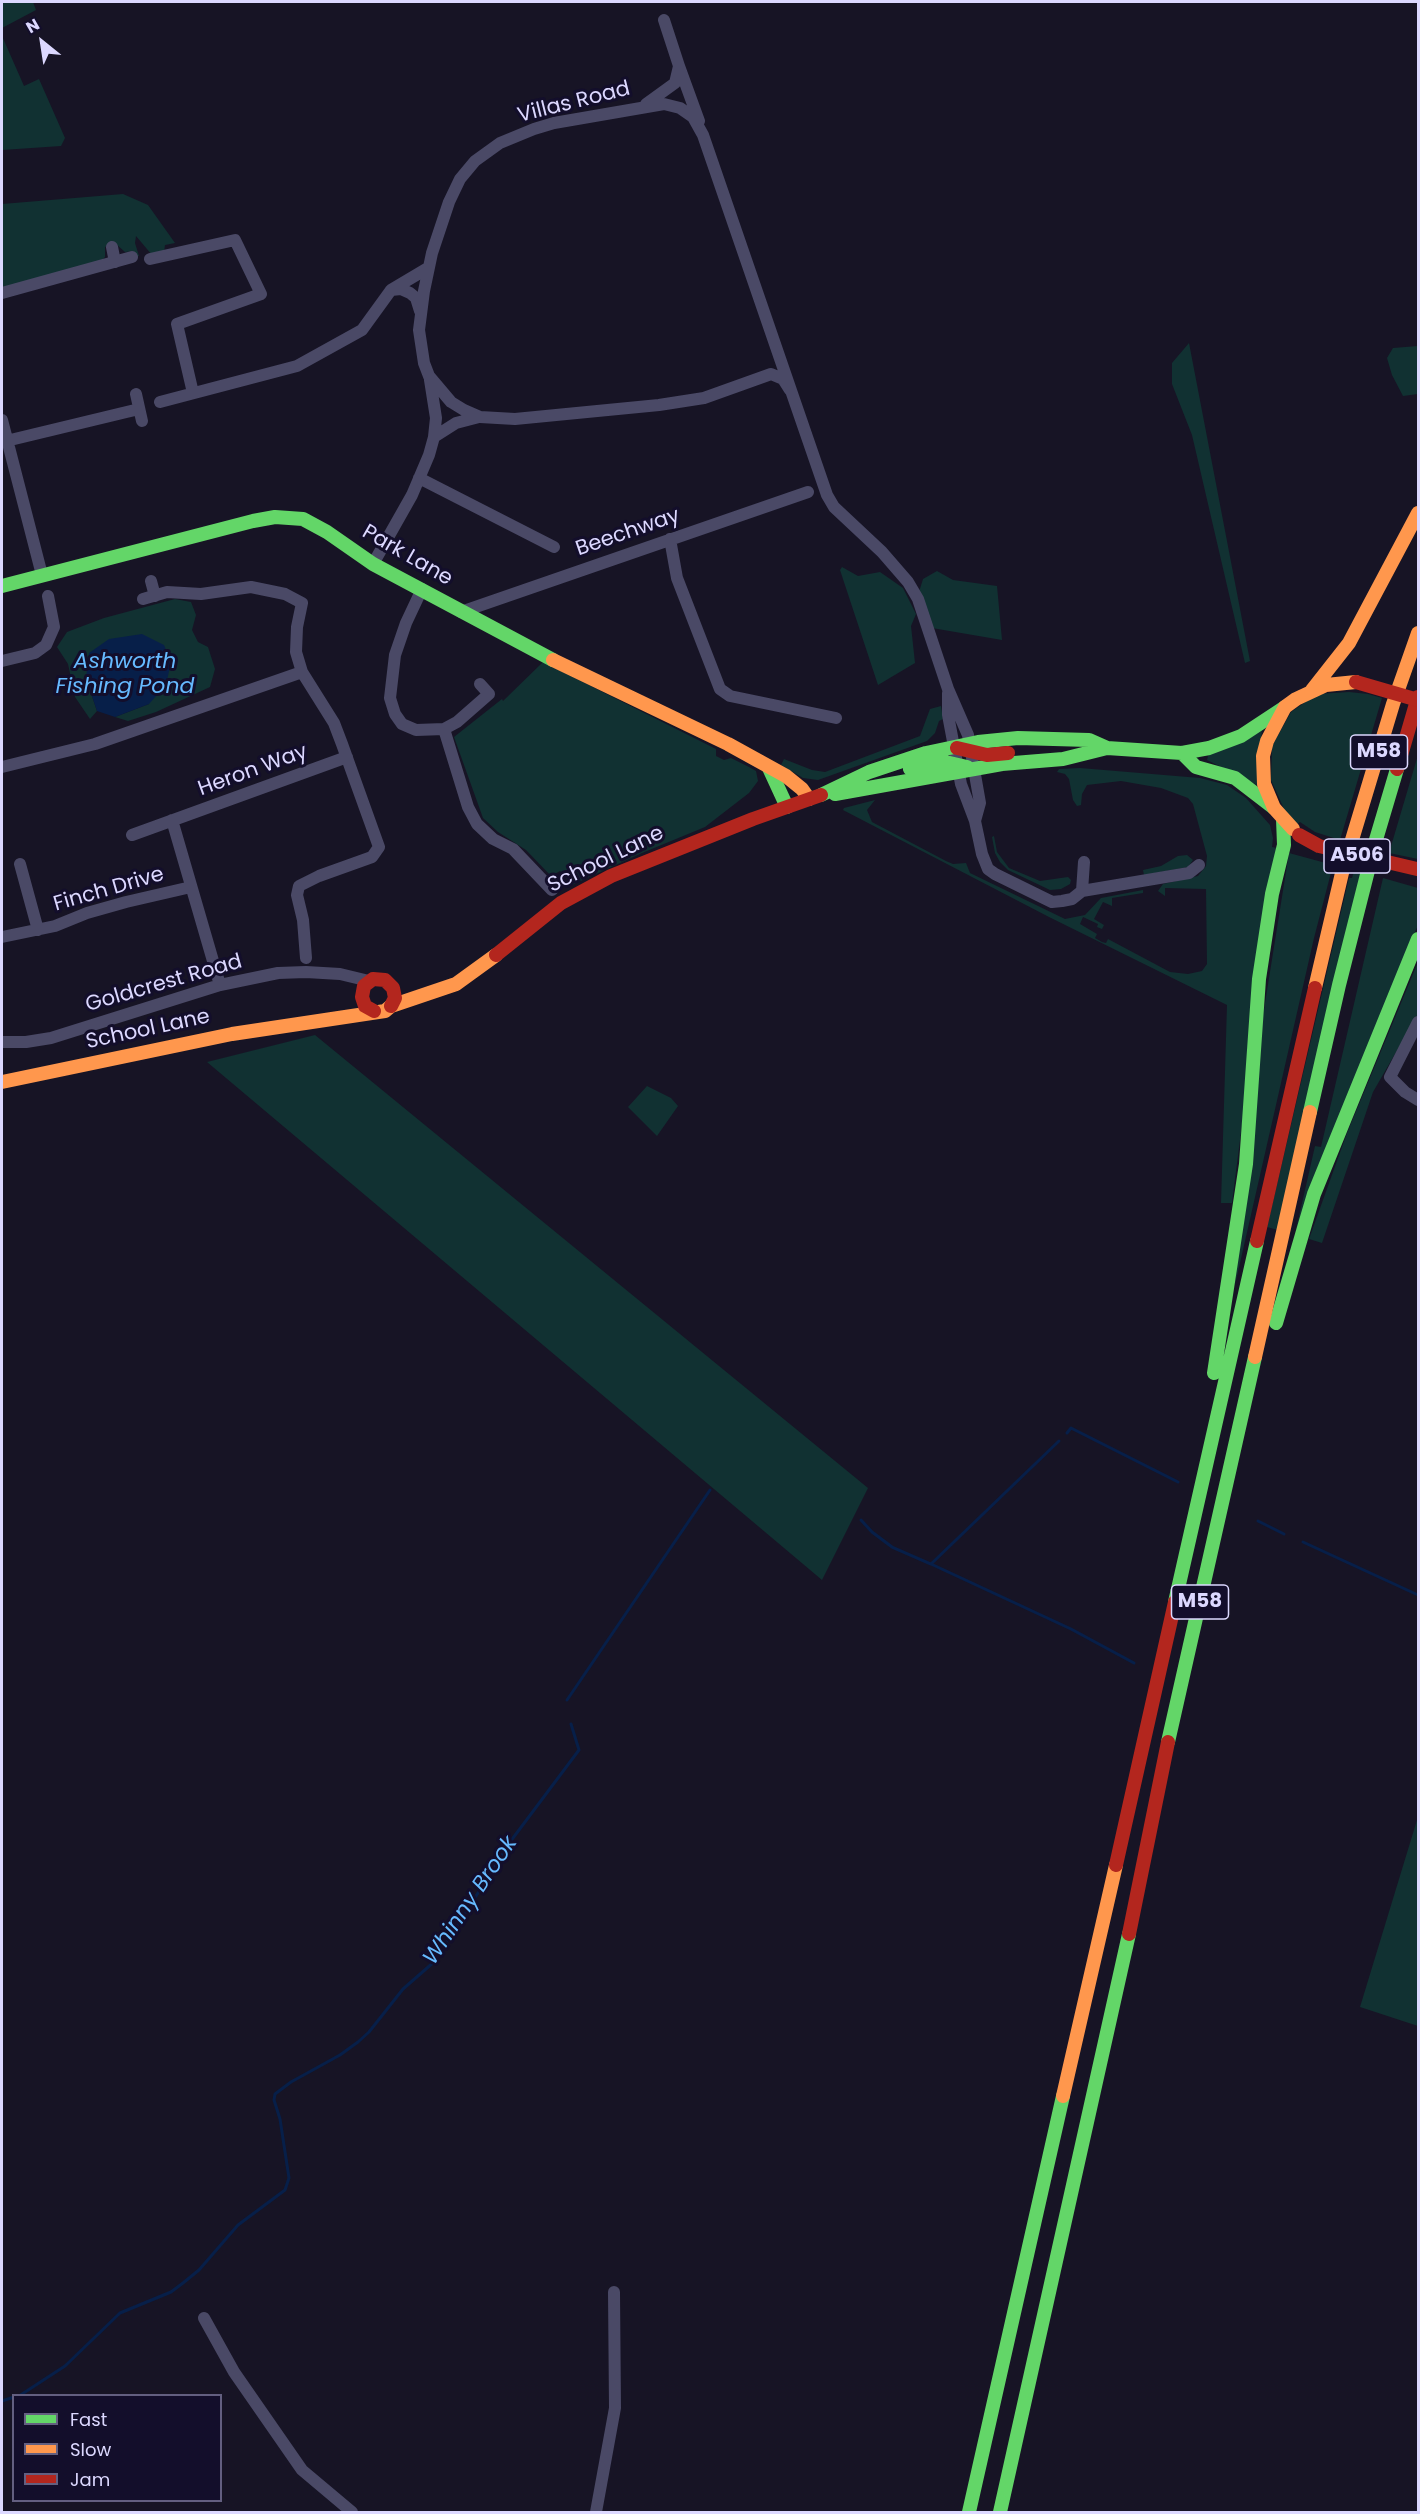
<!DOCTYPE html>
<html>
<head>
<meta charset="utf-8">
<style>
  body { margin:0 }
  #map { position:relative; width:1420px; height:2514px; overflow:hidden; background:#171425; font-family:Poppins,sans-serif }
  canvas { display:block }
  .frame { position:absolute; inset:0; border:3px solid #dcd8ff; pointer-events:none }
  .legend { position:absolute; left:12px; top:2394px; width:210px; height:108px; box-sizing:border-box; background:#130e2b; border:2px solid #635f80; margin:0; padding:8px 10px; list-style:none; font-size:18px; color:#dcd8ff }
  .legend li { display:flex; align-items:center; gap:12px; height:30px }
  .legend b { width:30px; border:2px solid #635f80 }
  .north { position:absolute; left:12px; top:12px; width:60px; height:60px; -webkit-text-stroke:4px #130e2b; paint-order:stroke; rotate:330deg; font-size:16px; font-weight:700; line-height:24px; text-align:center; color:#dcd8ff }
  .north::after { content:''; display:block; margin:auto; width:21px; height:27px; background:#dcd8ff; clip-path:polygon(50% 0,100% 100%,50% 72%,0 100%) }
</style>
</head>
<body>
<div id="map">
<canvas width="1420" height="2514"></canvas>
<div class="frame"></div>
<ul class="legend">
<li><b style="height:8px;background:#63d668"></b>Fast</li>
<li><b style="height:8px;background:#ff974d"></b>Slow</li>
<li><b style="height:8px;background:#b3261e"></b>Jam</li>
</ul>
<div class="north">N</div>
</div>
<script>
const ctx = document.querySelector('canvas').getContext('2d');
ctx.lineJoin = 'round';
function fillPath(path, color) { ctx.fillStyle = color; ctx.fill(path, 'evenodd'); }
const poly = rows => new Path2D(rows.map(r => 'M' + r).join(''));
function stroke(path, color, width, dash) { ctx.strokeStyle = color; ctx.lineWidth = width; ctx.lineCap = dash ? 'butt' : 'round'; ctx.setLineDash(dash || []); ctx.stroke(path); }
function drawText(font, color, halo, rows, align = 'center') {
  ctx.font = font + ' Poppins,sans-serif'; ctx.lineWidth = 6; ctx.setLineDash([]); ctx.textBaseline = 'middle'; ctx.strokeStyle = halo; ctx.fillStyle = color; for (const [text, x, y, turn = 0] of rows) {
    ctx.save(); ctx.translate(x, y); ctx.rotate((+turn || 0) * Math.PI / 180); ctx.textAlign = isNaN(turn) ? turn : align; if (halo) ctx.strokeText(text, 0, 0); ctx.fillText(text, 0, 0); ctx.restore();
  }
}
fillPath(poly([
  [2,2,33,2,36,10,2,28],
  [2,36,24,86,39,79,65,138,61,146,2,150],
  [123,194,148,205,175,243,165,245,164,252,152,255,136,236,135,243,139,256,134,257,133,251,125,252,116,244,105,247,105,257,99,263,2,290,2,204],
  [1189,343,1250,661,1245,663,1192,435,1172,384,1172,363],
  [1418,346,1418,394,1403,396,1392,375,1387,358,1393,348],
  [842,567,858,576,880,572,903,588,916,614,911,626,915,663,878,685,840,570],
  [937,571,953,580,997,586,1002,640,932,628,919,592,923,579],
  [175,599,191,602,196,615,192,630,198,642,208,647,215,669,210,687,156,712,128,721,115,717,149,704,86,678,97,711,90,719,75,697,68,664,57,647,67,632,104,618],
  [543,662,716,749,716,756,724,760,731,758,749,767,756,771,758,781,749,793,705,827,642,853,572,885,560,871,551,876,526,850,498,832,483,818,454,737,502,699,503,701],
  [1349,692,1368,694,1382,698,1340,840,1315,832,1300,822,1297,824,1285,811,1271,780,1272,746,1291,712,1317,694],
  [941,706,943,719,939,721,935,733,927,741,818,780,803,778,781,765,784,759,812,770,825,772,920,736,930,709],
  [1262,729,1257,785,1207,760,1209,752],
  [1418,755,1418,859,1389,853],
  [1080,768,1200,778,1227,785,1246,798,1270,825,1273,838,1272,847,1277,848,1232,1203,1221,1203,1227,1005,1049,917,843,810,844,808,875,800,867,810,872,822,946,861,953,864,966,863,970,873,1065,919,1085,915,1101,898,1143,890,1143,893,1112,898,1112,906,1103,902,1094,919,1104,925,1102,929,1097,927,1098,924,1083,917,1080,924,1097,934,1095,938,1102,942,1106,943,1108,939,1170,972,1188,974,1202,971,1207,964,1206,889,1165,888,1165,896,1158,891,1163,884,1198,876,1206,866,1207,856,1193,804,1188,798,1161,788,1121,781,1087,785,1082,794,1081,805,1077,806,1073,800,1069,779,1065,774,1057,772,1059,769],
  [994,836,997,852,1009,868,1040,881,1068,877,1071,880,1070,884,1061,889,1050,890,1008,870,1000,862,995,853,992,837],
  [1289,853,1333,865,1314,938,1235,1285,1258,1047],
  [1187,855,1193,860,1188,867,1144,875,1143,870,1161,866,1178,856],
  [1354,871,1361,872,1278,1230,1267,1227,1349,878,1352,878],
  [1383,878,1418,888,1418,925,1361,1063,1295,1234,1315,1146,1321,1147],
  [1418,962,1418,1014,1373,1092,1322,1243,1309,1239,1347,1133],
  [315,1035,868,1488,822,1580,207,1062],
  [647,1086,671,1098,678,1106,657,1136,628,1107],
  [1417,1820,1418,1821,1418,2026,1360,2007]
]), '#113132');
fillPath(poly([
  [142,634,164,645,171,662,166,685,149,704,115,717,97,711,86,678,89,653,109,639]
]), '#071f49');
stroke(poly([
  [1067,1433,1071,1428,1178,1482],
  [1059,1441,931,1564,1071,1629,1134,1663],
  [861,1520,872,1532,892,1547,931,1564],
  [1258,1521,1284,1534],
  [1303,1542,1418,1595],
  [567,1700,710,1490],
  [19,2396,65,2366,120,2313,171,2292,183,2283,199,2270,238,2225,285,2190,289,2178,280,2119,274,2100,275,2094,291,2082,340,2055,358,2042,369,2032,403,1989,434,1962,513,1838,579,1750,571,1724],
  [2,2401,14,2397]
]), '#071f49', 3);
stroke(poly([
  [664,20,679,66],
  [646,104,675,83,679,66,699,121],
  [112,247,115,262],
  [150,259,235,240,261,294,177,324,193,393],
  [2,293,132,257],
  [420,311,416,298,410,293,401,289,391,290,428,268],
  [790,390,783,379,771,374,704,398,659,405,515,419,480,417,464,410,451,402,429,376,424,363,419,330,424,291,432,253,449,202,460,179,475,161,500,143,534,129,554,123,664,104,680,108,693,117,703,135,827,495,834,507,882,552,908,582,918,599,948,689,968,735,980,803,975,821],
  [136,394,142,421],
  [160,402,297,366,362,330,391,290],
  [2,420,42,575],
  [434,437,456,423,479,417],
  [2,442,139,409],
  [419,478,554,547],
  [670,539,677,578,720,689,730,696,836,718],
  [373,564,412,495,429,455,434,437,436,418,430,380],
  [151,581,155,596],
  [422,589,406,623,395,655,390,698,395,714,402,724,416,730,444,729,457,722,489,694,480,684],
  [143,599,167,592,201,594,251,587,285,594,302,603,297,627,296,652,302,672,334,723,342,744,379,847,372,857,319,876,299,886,297,895,303,920,306,958],
  [461,612,808,492],
  [2,661,35,653,46,645,54,627,48,596],
  [948,693,948,715,961,784,975,821,982,854,988,869,995,874,1052,902,1062,901,1072,899,1082,891,1189,873,1199,865],
  [444,729,468,807,477,824,493,839,513,849,552,890],
  [2,767,95,744,302,672],
  [172,820,220,985],
  [132,835,347,757],
  [20,864,38,930],
  [1082,891,1084,862],
  [2,937,55,926,87,913,126,902,191,887],
  [1418,1022,1390,1077,1405,1092,1418,1100],
  [2,1042,26,1042,51,1038,220,985,278,973,306,972,340,974,369,981],
  [204,2318,234,2372,302,2470,352,2512],
  [596,2512,615,2408,614,2292]
]), '#4a4966', 12);
stroke(poly([
  [2,586,253,521,275,517,303,519,327,532,373,564,553,660],
  [1182,753,1196,767,1235,778,1274,808],
  [769,768,787,807],
  [910,769,941,761,967,767],
  [835,794,1002,764,1063,759,1107,748,1182,753,1209,748,1241,736,1285,707],
  [821,795,869,772,926,753,978,742,1018,738,1089,740,1107,748],
  [1310,1112,1339,985,1375,843,1397,769],
  [1276,1323,1314,1194,1418,939],
  [1214,1373,1246,1164,1259,979,1272,894,1284,845,1283,819],
  [1175,1602,1257,1241],
  [1168,1742,1255,1357],
  [969,2512,1063,2096],
  [1000,2512,1129,1934]
]), '#63d668', 14);
stroke(poly([
  [553,660,728,744,786,776,802,789,809,799],
  [1312,690,1349,643,1418,513],
  [1293,829,1274,808,1264,784,1263,756,1267,741,1285,707,1296,699,1326,685,1356,682],
  [1315,988,1342,873,1393,704,1418,633],
  [2,1082,232,1034,385,1011,391,1006,456,984,496,955],
  [1255,1357,1310,1112],
  [1063,2096,1116,1865]
]), '#ff974d', 14);
stroke(poly([
  [957,748,987,755,1008,753],
  [1397,769,1418,697],
  [496,955,561,903,611,876,753,819,821,795],
  [374,1011,365,1006,362,997,364,986,373,979,385,980,393,988,395,998,391,1006],
  [1257,1241,1315,988],
  [1116,1865,1175,1602],
  [1129,1934,1168,1742]
]), '#b3261e', 14);
stroke(poly([
  [1356,682,1418,700],
  [1299,835,1319,846,1417,869]
]), '#b3261e', 14);
for (const [x, y, w] of [
  [1379,752,57],
  [1357,856,66],
  [1200,1602,57]
]) { const box = new Path2D(); box.roundRect(x - w / 2, y - 17, w, 34, 4.5); ctx.fillStyle = '#130e2b'; ctx.fill(box); stroke(box, '#dcd8ff', 1.5); }
drawText('bold 20px', '#dcd8ff', null, [
  ["M58",1379,752],
  ["A506",1357,856],
  ["M58",1200,1602]
]);
drawText('21px', '#dcd8ff', '#130e2b', [
  ["Villas Road",574,103,-14],
  ["Beechway",628,533,-19],
  ["Park Lane",407,556,30],
  ["Heron Way",253,771,-20],
  ["School Lane",606,860,-26],
  ["Finch Drive",109,890,-16],
  ["Goldcrest Road",164,984,-16],
  ["School Lane",148,1030,-12]
]);
drawText('italic 22px', '#66baff', '#130e2b', [
  ["Ashworth",125,662],
  ["Fishing Pond",125,687],
  ["Whinny Brook",471,1901,-56]
]);
</script>
</body>
</html>
